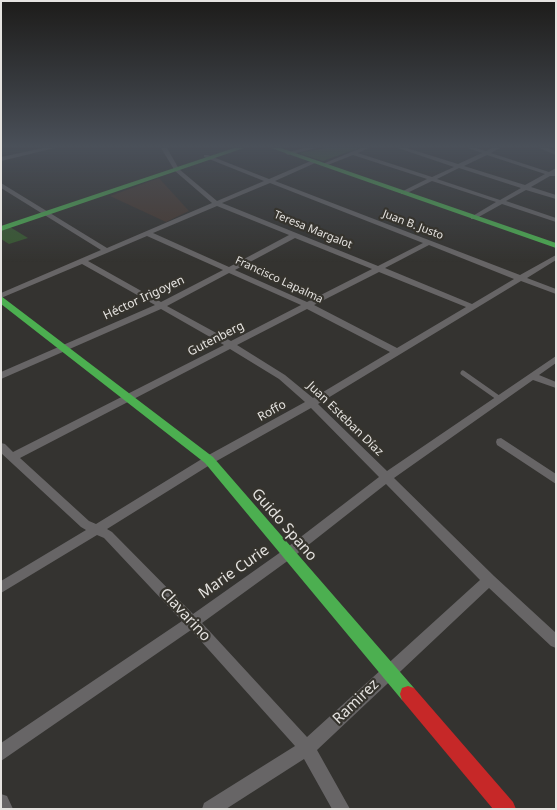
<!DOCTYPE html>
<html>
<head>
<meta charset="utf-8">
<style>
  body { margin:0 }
  #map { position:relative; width:557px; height:810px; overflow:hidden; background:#343330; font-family:"Noto Sans",sans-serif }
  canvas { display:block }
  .frame { position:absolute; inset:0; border:2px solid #e5e3e0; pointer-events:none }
</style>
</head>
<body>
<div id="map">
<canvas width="557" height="810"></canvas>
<div class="frame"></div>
</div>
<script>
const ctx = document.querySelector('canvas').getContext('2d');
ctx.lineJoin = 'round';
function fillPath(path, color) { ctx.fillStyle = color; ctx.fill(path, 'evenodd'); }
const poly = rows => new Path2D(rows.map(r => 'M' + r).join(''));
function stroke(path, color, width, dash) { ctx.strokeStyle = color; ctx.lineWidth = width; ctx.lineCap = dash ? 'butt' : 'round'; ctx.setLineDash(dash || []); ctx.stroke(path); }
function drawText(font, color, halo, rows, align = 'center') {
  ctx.font = font + ' "Noto Sans",sans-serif'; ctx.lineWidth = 4.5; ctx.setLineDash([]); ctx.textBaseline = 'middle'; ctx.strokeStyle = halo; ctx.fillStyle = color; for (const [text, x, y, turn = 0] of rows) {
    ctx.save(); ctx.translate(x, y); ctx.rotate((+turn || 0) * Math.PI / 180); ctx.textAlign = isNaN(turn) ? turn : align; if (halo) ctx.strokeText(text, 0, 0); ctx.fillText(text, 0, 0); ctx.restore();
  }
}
fillPath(poly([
  [159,178,189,211,166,222,110,196]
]), '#46372e');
fillPath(poly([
  [326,148,359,148,323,161,298,153],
  [10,227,28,238,9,244,1,239,1,230]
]), '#385930');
stroke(poly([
  [463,373,500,399]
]), '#676566', 5);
fillPath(poly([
  [43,148,55,148,1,161,1,157,43,148],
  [161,148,167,148,179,169,217,201,264,181,204,157,204,155,208,155,269,179,313,160,316,162,315,163,275,181,520,275,556,255,556,260,527,278,556,289,556,294,521,281,318,404,387,471,556,356,556,363,539,375,556,382,556,388,533,380,394,478,494,576,556,633,556,648,551,646,489,588,317,750,350,809,332,809,304,759,226,809,202,809,204,803,295,746,191,630,1,761,1,743,182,621,104,538,97,535,1,593,1,581,86,530,81,527,1,453,1,443,5,444,13,452,224,345,161,309,1,379,1,372,155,305,82,264,1,298,1,293,101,250,1,188,1,183,107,248,212,203,175,171,161,148],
  [270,183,423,243,378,266,222,203,270,183],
  [217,206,289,235,229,267,153,233,217,206],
  [147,236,223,270,161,302,88,261,147,236],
  [295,238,372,269,307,302,235,270,295,238],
  [429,245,514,279,472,304,385,268,429,245],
  [379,272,466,307,397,348,314,305,379,272],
  [229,273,301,305,231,341,167,306,229,273],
  [307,309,390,352,313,398,285,375,237,345,307,309],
  [230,349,279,379,305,402,205,457,96,524,89,521,20,458,230,349],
  [311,408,379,477,285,549,193,614,112,532,107,529,213,463,311,408],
  [386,484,480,580,307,737,202,623,293,557,386,484],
  [304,148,317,148,288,155,285,153,304,148],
  [361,148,369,148,358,153,432,177,454,167,398,148,407,148,458,164,482,153,468,148,477,148,486,151,492,148,500,148,491,153,549,172,556,168,555,176,550,176,531,187,556,195,556,199,526,190,506,201,556,218,556,222,502,204,475,219,471,219,471,217,496,202,432,181,405,194,401,194,401,192,427,179,353,155,325,166,320,165,361,148],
  [487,155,545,174,525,185,464,166,487,155],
  [459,168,521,188,500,200,437,179,459,168],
  [539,148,548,148,556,151,556,155,539,148],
  [501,438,556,474,556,484,497,445,496,442,497,439,501,438],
  [1,794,7,796,13,809,1,809,1,794]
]), '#676566');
fillPath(poly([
  [234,148,244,148,1,231,1,226,234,148],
  [271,148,281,148,556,243,556,248,271,148],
  [1,296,213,457,414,688,416,694,414,700,408,702,402,700,205,463,1,304,1,296]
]), '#4caf50');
fillPath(poly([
  [408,686,414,688,513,802,516,809,493,809,402,700,400,694,402,688,408,686]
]), '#c62828');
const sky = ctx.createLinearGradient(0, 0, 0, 262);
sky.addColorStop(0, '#1d1c1a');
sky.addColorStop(0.56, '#4a5059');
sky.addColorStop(1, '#4a505900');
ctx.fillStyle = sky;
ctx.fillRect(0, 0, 557, 262);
drawText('11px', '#e5e3e0', '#36342e', [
  ["Juan B. Justo",413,225,21],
  ["Teresa Margalot",313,230,22],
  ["Francisco Lapalma",279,280,25]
]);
drawText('12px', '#e5e3e0', '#36342e', [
  ["Héctor Irigoyen",144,298,-25],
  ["Gutenberg",216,339,-27],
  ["Roffo",272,411,-29],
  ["Juan Esteban Díaz",345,419,44]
]);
drawText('15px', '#e5e3e0', '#36342e', [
  ["Guido Spano",284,525,49],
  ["Marie Curie",234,572,-35],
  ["Clavarino",185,615,47],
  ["Ramirez",356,702,-44]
]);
</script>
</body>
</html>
